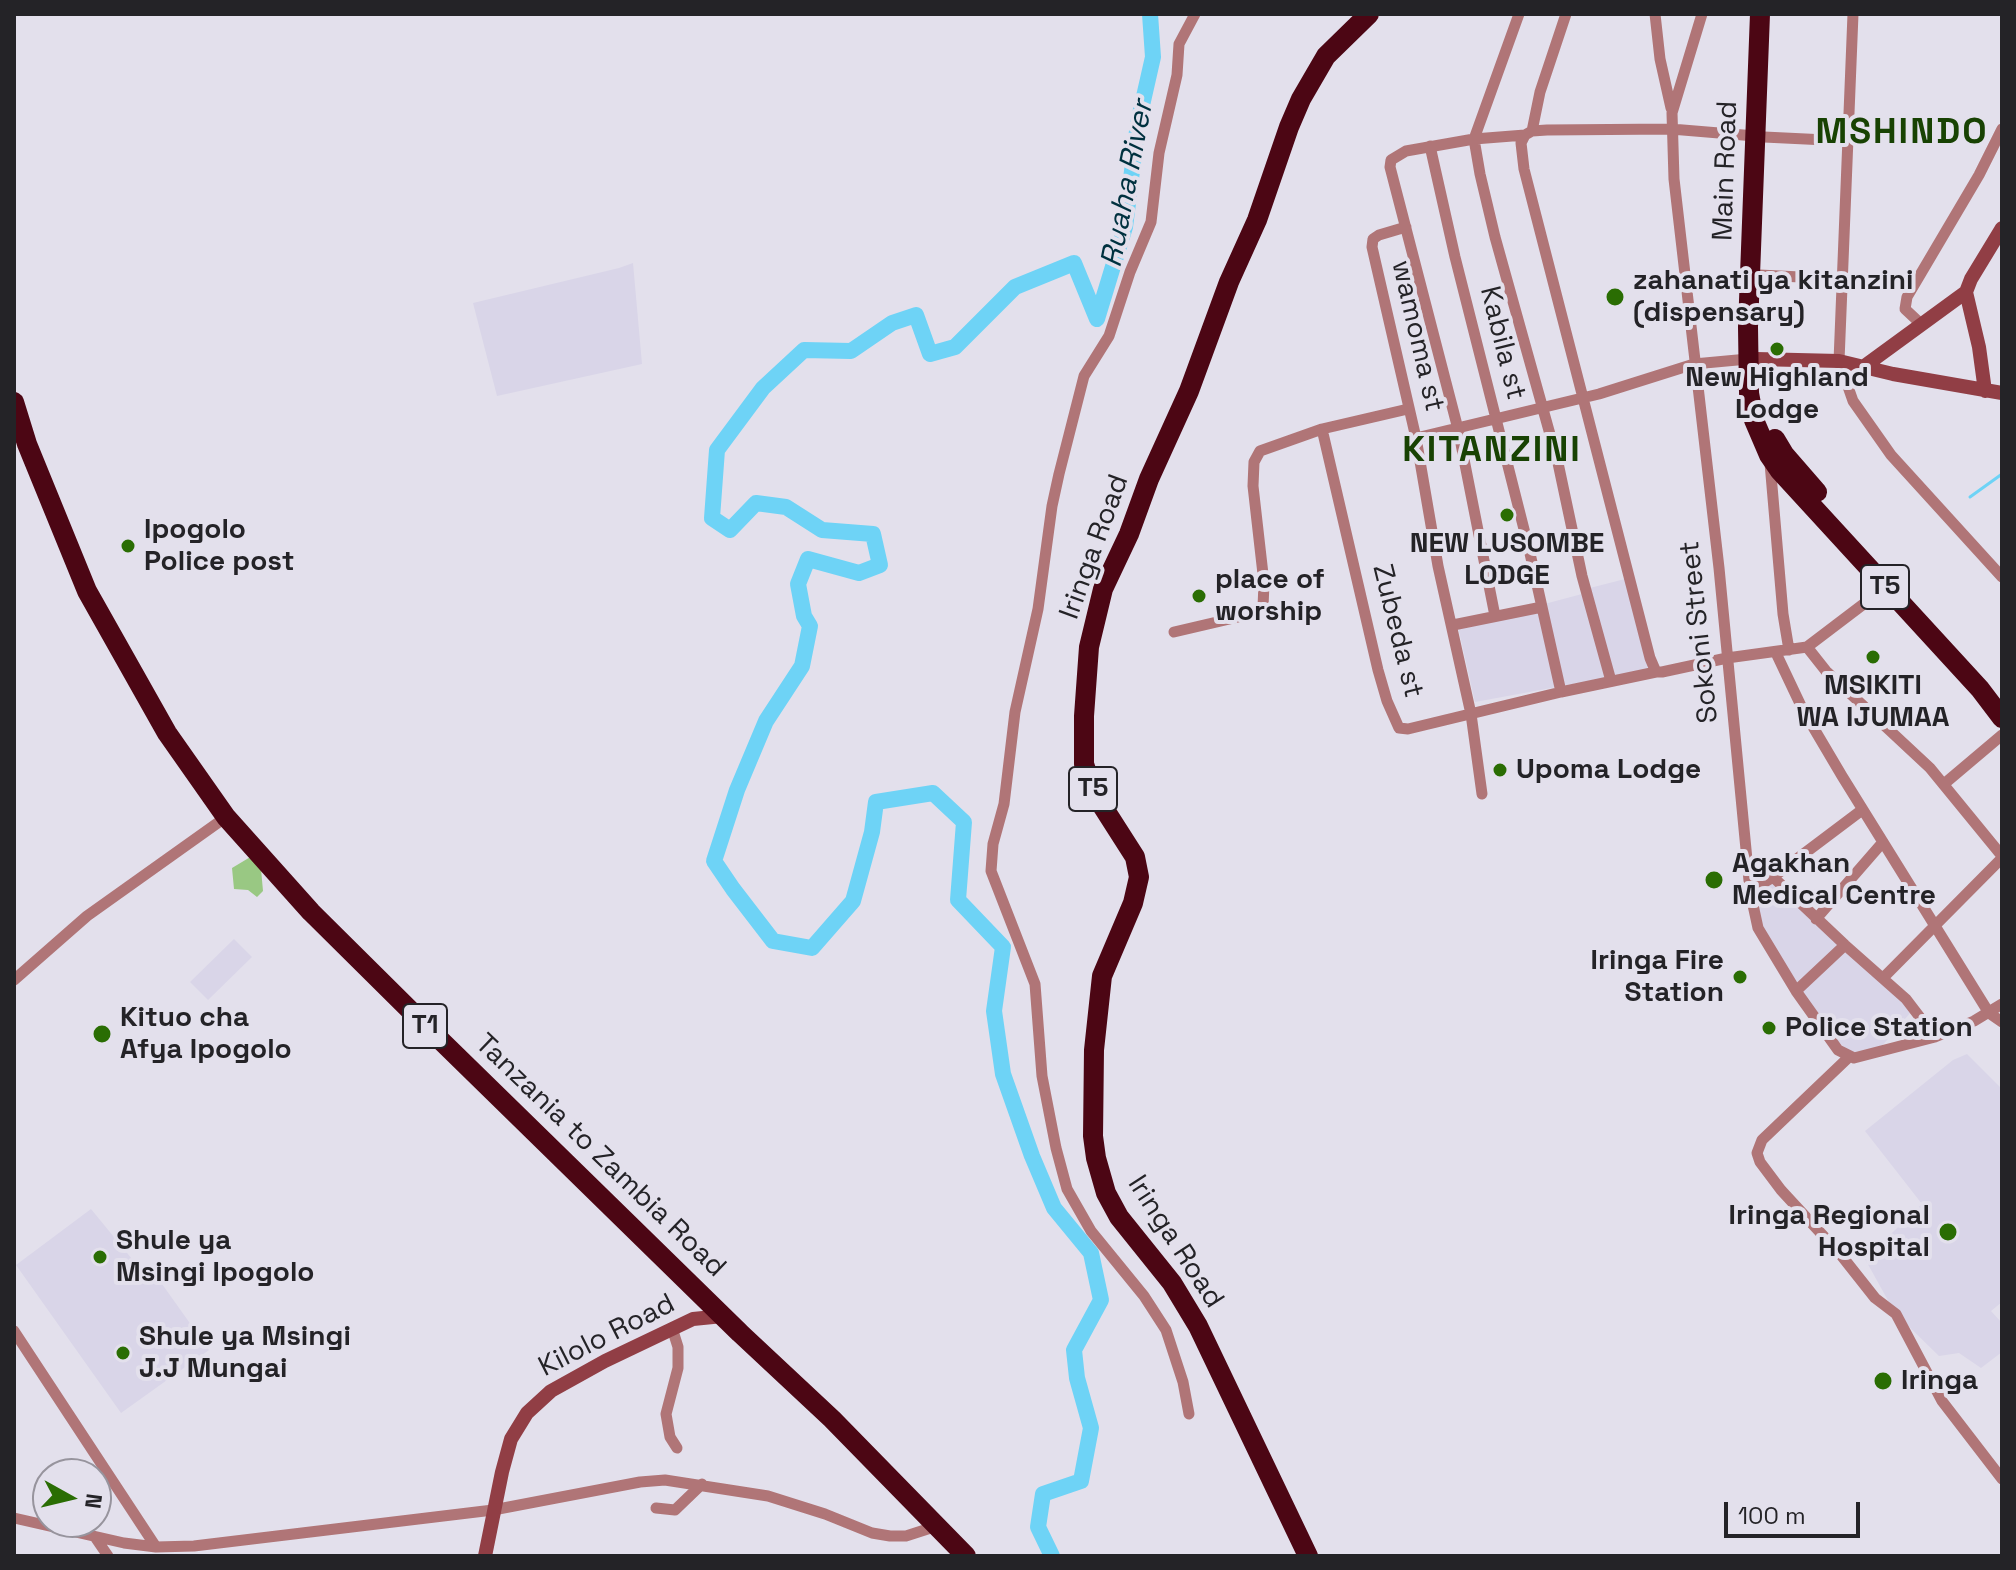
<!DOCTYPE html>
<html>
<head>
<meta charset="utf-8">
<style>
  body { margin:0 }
  #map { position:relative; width:2016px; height:1570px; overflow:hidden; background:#e3e0ec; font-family:"Space Grotesk",sans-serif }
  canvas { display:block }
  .frame { position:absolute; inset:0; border:16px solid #242327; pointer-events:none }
  .north { position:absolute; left:32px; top:1458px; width:80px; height:80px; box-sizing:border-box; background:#e3e0ec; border:2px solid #97949d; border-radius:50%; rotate:98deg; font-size:22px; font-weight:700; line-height:32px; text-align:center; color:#242327 }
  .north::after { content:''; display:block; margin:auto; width:28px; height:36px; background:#2a6d03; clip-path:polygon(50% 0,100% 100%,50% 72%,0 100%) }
  .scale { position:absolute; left:1724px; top:1502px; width:136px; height:36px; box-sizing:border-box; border:4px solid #242327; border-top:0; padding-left:10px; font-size:24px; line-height:28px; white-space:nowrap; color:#242327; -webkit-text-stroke:6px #e3e0ec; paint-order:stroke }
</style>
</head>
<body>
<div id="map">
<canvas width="2016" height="1570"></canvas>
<div class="frame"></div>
<div class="north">N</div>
<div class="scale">100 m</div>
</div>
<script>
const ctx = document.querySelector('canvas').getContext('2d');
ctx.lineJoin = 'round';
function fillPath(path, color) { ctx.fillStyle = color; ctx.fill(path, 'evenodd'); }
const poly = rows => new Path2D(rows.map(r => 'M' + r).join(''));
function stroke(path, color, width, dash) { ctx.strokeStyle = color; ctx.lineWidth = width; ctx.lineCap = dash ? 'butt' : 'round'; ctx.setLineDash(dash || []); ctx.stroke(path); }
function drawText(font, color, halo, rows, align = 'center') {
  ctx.font = font + ' "Space Grotesk",sans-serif'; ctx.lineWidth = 8; ctx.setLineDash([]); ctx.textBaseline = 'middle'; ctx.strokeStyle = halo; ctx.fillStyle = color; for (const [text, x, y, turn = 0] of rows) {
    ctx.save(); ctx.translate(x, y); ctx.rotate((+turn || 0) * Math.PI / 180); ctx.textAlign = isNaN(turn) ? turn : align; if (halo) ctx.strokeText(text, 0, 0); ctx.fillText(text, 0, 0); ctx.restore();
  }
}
fillPath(poly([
  [633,263,642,364,497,396,473,303,619,268],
  [1625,579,1649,670,1475,702,1458,627,1582,594,1582,590],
  [1773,879,1917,1005,1881,1047,1851,1053,1831,1036,1759,925,1755,892],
  [234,939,252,957,208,1000,190,982],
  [1967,1054,2002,1089,2002,1302,1991,1311,2002,1323,2002,1352,1981,1368,1959,1353,1939,1356,1895,1313,1865,1259,1922,1204,1865,1131,1953,1060],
  [91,1209,150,1281,157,1277,209,1350,121,1413,16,1265]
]), '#d9d5e8');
fillPath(poly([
  [252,856,261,869,263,891,257,897,248,890,234,889,232,868]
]), '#99c883');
stroke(poly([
  [1970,497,2002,474]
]), '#6ed3f6', 3);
stroke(poly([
  [1052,1556,1038,1527,1043,1494,1081,1481,1091,1428,1077,1378,1074,1350,1101,1300,1091,1253,1054,1208,1032,1156,1003,1074,994,1011,1003,947,958,900,964,822,933,793,876,802,872,832,853,901,812,948,773,941,733,889,714,861,737,790,766,721,802,666,810,626,804,616,798,584,808,559,859,573,880,565,873,534,822,530,786,507,756,503,730,530,712,518,717,450,763,388,804,350,851,351,892,323,916,315,930,354,955,347,1015,287,1074,263,1097,319,1125,227,1138,123,1153,57,1150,14]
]), '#6ed3f6', 16);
stroke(poly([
  [1519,14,1474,139,1480,174,1495,237,1558,463,1582,576,1611,681],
  [1655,14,1660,59,1671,108],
  [1702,14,1672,113,1674,179,1719,568,1750,891,1758,928,1796,991,1838,1050,1854,1058,1935,1037,1974,1021,2002,1004],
  [1853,14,1839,361,1853,401,1891,455,2002,577],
  [1532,131,1540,92,1566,14],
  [1755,136,1671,129,1547,130,1532,131,1525,135,1521,143,1524,169,1650,658,1656,672,1662,672,1727,658,1807,647,1886,587],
  [1764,137,1847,141],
  [1430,146,1455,257,1529,549,1561,692],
  [1406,227,1379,235,1373,239,1372,247,1416,438,1438,566,1471,714,1482,794],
  [1759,275,1842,279],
  [1921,324,1905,309,1907,297,1979,175,2002,129],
  [1322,429,1378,670,1387,701,1399,728,1408,729,1561,692,1656,672],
  [1416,438,1599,394,1694,364,1748,359],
  [1770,463,1783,614,1789,650],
  [1495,616,1458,429,1390,167,1391,160,1406,151,1474,139,1525,135],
  [1453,625,1542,607],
  [1174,632,1251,614,1263,607,1264,583,1253,486,1254,462,1260,451,1322,429,1408,409],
  [1807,647,1826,671,1930,768,2002,856],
  [1776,653,1803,710,1842,776,1989,1013,2002,1022],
  [1944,784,2002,735],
  [1773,877,1862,810],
  [1750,891,1773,877,1845,945,1906,999,1935,1037],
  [1816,919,1883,842],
  [1883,978,2002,858],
  [14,980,87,916,226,817],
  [1796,991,1845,945],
  [1850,1056,1762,1140,1757,1153,1760,1162,1781,1190,1841,1255,1875,1298,1896,1314,1942,1401,2002,1479],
  [672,1328,678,1347,678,1368,666,1414,670,1437,677,1448],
  [14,1331,156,1547],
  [1189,1414,1183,1382,1166,1330,1144,1296,1091,1231,1067,1189,1056,1148,1042,1076,1035,984,991,871,993,844,1004,804,1015,712,1038,609,1052,506,1059,474,1084,376,1109,336,1130,272,1151,222,1159,153,1177,75,1179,44,1195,14],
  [656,1508,675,1510,702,1484],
  [14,1518,124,1543,156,1547,194,1546,493,1510,640,1482,665,1480,768,1496,825,1514,872,1533,890,1536,906,1536,937,1526],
  [95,1537,108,1556]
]), '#b07577', 11);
stroke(poly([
  [1756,359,1839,361,1893,374,2002,393],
  [1866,365,1966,292],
  [1985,391,1979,347,1966,292,1971,279,2002,228],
  [485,1556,502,1472,511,1439,527,1413,551,1391,605,1361,693,1319,723,1316]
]), '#913e45', 14);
stroke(poly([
  [1760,14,1748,327,1749,393,1754,420,1769,455,1780,471,1980,689,2002,718],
  [14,402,27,444,87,591,167,733,226,817,311,912,426,1026,740,1333,832,1419,966,1556],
  [1775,439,1784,454,1817,492],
  [1308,1556,1198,1326,1172,1283,1119,1217,1106,1193,1096,1158,1093,1136,1094,1050,1102,976,1133,903,1139,877,1135,857,1096,796,1089,779,1084,764,1084,716,1089,647,1103,589,1129,534,1149,479,1189,391,1229,282,1257,220,1289,127,1301,99,1326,56,1369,14]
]), '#4c0614', 20);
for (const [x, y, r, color] of [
  [1615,297,10,"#2a6d03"],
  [1777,349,8,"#2a6d03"],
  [1507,515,8,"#2a6d03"],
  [128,546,8,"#2a6d03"],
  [1199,596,8,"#2a6d03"],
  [1873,657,8,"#2a6d03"],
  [1500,770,8,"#2a6d03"],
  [1714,880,10,"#2a6d03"],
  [1740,977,8,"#2a6d03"],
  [1769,1028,8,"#2a6d03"],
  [102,1034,10,"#2a6d03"],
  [1948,1232,10,"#2a6d03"],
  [100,1257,8,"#2a6d03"],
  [123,1353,8,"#2a6d03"],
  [1883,1381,10,"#2a6d03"]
]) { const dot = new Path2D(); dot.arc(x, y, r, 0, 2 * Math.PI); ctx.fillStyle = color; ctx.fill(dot); stroke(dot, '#e3e0ec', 3); }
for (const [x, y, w] of [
  [1885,587,48],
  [1093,789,48],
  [425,1026,44]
]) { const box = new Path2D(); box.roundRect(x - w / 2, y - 22, w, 44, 6); ctx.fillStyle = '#e3e0ec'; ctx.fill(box); stroke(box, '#242327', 2); }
drawText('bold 26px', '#242327', null, [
  ["T5",1885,587],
  ["T5",1093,789],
  ["T1",425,1026]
]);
drawText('28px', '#242327', '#e3e0ec', [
  ["Main Road",1726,171,-88],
  ["wamoma st",1417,336,77],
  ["Kabila st",1502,343,76],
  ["Iringa Road",1095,547,-70],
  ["Zubeda st",1397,631,76],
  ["Sokoni Street",1700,632,-96],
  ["Tanzania to Zambia Road",600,1156,44],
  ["Iringa Road",1175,1242,57],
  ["Kilolo Road",607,1336,-27]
]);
drawText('bold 28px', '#242327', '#e3e0ec', [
  ["zahanati ya kitanzini",1633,281],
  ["(dispensary)",1633,313],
  ["New Highland",1777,378,"center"],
  ["Lodge",1777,410,"center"],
  ["Ipogolo",144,530],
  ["Police post",144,562],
  ["NEW LUSOMBE",1507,544,"center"],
  ["LODGE",1507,576,"center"],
  ["place of",1215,580],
  ["worship",1215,612],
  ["MSIKITI",1873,686,"center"],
  ["WA IJUMAA",1873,718,"center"],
  ["Upoma Lodge",1516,770],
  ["Agakhan",1732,864],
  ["Medical Centre",1732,896],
  ["Iringa Fire",1724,961,"right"],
  ["Station",1724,993,"right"],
  ["Kituo cha",120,1018],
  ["Afya Ipogolo",120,1050],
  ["Police Station",1785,1028],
  ["Iringa Regional",1930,1216,"right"],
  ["Hospital",1930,1248,"right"],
  ["Shule ya",116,1241],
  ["Msingi Ipogolo",116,1273],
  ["Shule ya Msingi",139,1337],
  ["J.J Mungai",139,1369],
  ["Iringa",1901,1381]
], 'left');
drawText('italic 30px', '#00313f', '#e3e0ec', [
  ["Ruaha River",1128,184,-79]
]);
ctx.letterSpacing = '2px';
drawText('bold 36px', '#184203', '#e3e0ec', [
  ["MSHINDO",1902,133],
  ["KITANZINI",1492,451]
]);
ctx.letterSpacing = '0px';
</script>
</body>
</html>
